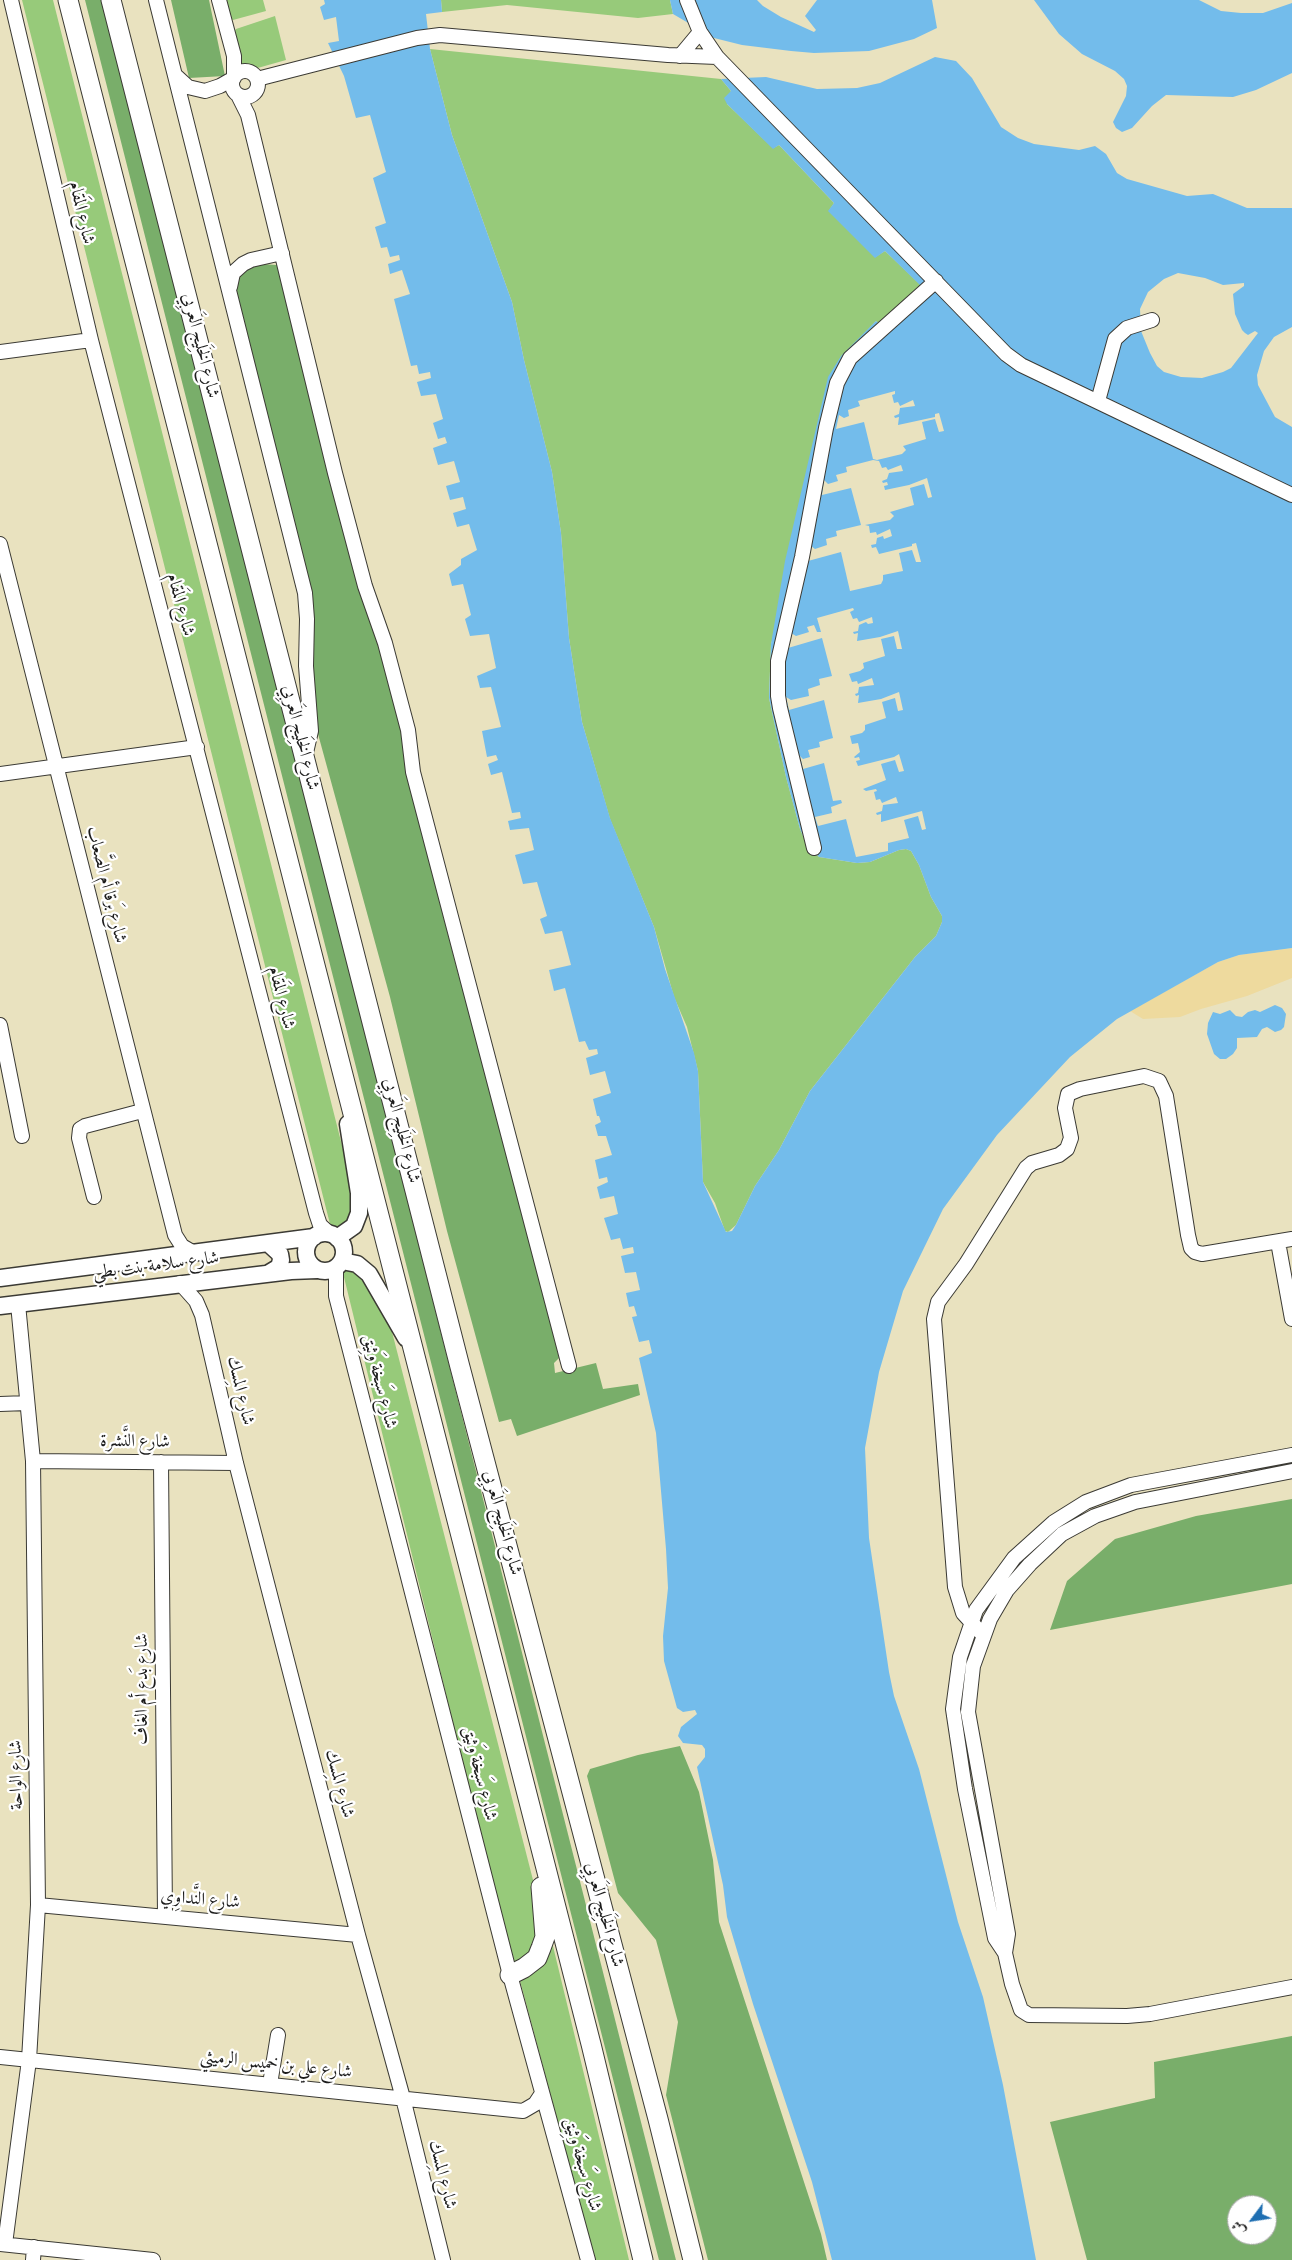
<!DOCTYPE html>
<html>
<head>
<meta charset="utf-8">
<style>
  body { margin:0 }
  #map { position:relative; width:1292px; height:2260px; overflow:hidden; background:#e9e2bf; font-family:Vollkorn,Amiri,serif }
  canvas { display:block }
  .north { position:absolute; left:1227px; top:2195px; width:50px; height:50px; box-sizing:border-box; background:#fff; border:1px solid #a4a4a4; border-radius:50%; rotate:239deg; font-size:14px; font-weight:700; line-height:20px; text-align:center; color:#1c1c1c }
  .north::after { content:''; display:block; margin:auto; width:18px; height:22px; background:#1f6fb2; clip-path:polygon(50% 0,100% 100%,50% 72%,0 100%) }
</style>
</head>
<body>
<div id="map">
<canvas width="1292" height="2260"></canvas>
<div class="north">ش</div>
</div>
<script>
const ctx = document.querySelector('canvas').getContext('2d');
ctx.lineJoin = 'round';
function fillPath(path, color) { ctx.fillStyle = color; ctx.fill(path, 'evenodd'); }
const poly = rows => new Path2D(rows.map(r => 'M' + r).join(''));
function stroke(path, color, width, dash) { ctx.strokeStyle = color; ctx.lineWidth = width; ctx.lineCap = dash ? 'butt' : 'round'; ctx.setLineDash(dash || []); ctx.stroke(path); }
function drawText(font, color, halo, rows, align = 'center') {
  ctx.font = font + ' Vollkorn,Amiri,serif'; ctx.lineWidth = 4.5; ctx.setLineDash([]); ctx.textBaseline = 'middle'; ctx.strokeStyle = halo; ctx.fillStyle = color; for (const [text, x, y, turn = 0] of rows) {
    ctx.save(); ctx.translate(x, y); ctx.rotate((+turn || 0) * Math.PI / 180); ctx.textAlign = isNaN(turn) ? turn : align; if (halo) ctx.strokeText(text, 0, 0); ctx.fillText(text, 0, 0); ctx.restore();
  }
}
fillPath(poly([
  [22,0,53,0,355,1197,348,1224,342,1226,331,1228],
  [224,0,263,0,266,11,233,20,226,14],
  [441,0,670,0,673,14,638,18,507,5,442,12],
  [275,16,286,60,247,71,240,66,232,35,236,29],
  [430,49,721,79,731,91,727,104,773,148,779,145,834,203,829,211,875,257,885,251,923,287,882,327,876,321,861,337,771,644,769,698,786,777,800,829,807,845,819,857,857,863,870,862,899,850,906,849,911,851,919,865,931,897,942,916,942,922,936,936,915,957,810,1091,779,1150,755,1186,736,1225,728,1232,725,1231,715,1203,703,1182,698,1071,687,1027,674,997,654,927,610,819,582,722,569,638,561,533,552,472,524,360,512,302,452,135],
  [355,1267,391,1328,541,1911,534,1950,512,1964,342,1269],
  [552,1942,629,2260,595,2260,519,1977]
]), '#97ca7a');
fillPath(poly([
  [85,0,103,0,676,2260,659,2260],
  [171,0,209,0,225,76,189,78],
  [261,264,277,265,404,729,413,800,459,977,484,1056,559,1358,554,1363,555,1373,596,1363,603,1389,638,1384,640,1395,517,1436,511,1419,499,1422,447,1231,390,997,315,723,308,577,235,287,240,273],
  [1292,1499,1292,1584,1050,1630,1067,1581,1115,1539,1196,1516],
  [680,1746,699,1792,713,1860,719,1922,821,2234,827,2260,708,2260,666,2095,678,2022,656,1940,618,1893,587,1776,590,1769,638,1755],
  [1292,2036,1292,2260,1087,2260,1050,2122,1155,2098,1154,2062],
  [1237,2205,1267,2205,1267,2235,1237,2235]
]), '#79ae6a');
fillPath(poly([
  [1292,948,1292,978,1247,996,1201,1009,1180,1017,1143,1019,1130,1011,1218,962,1239,955]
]), '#eeda9e');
fillPath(poly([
  [324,0,441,0,442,12,426,14,430,49,452,135,512,302,524,360,552,472,561,533,569,638,582,722,610,818,654,927,665,969,694,1053,698,1071,703,1182,726,1232,732,1231,736,1225,755,1186,779,1150,810,1091,915,957,936,936,942,922,942,916,931,897,919,865,911,851,906,849,899,850,870,862,857,863,819,857,807,845,800,829,786,777,769,698,771,644,785,561,828,377,841,356,876,321,882,326,922,287,885,251,875,258,828,211,834,203,779,145,773,149,727,104,724,98,731,91,721,79,766,77,817,89,857,88,880,83,935,57,956,61,972,78,1001,127,1018,138,1034,144,1079,150,1095,146,1106,154,1117,173,1127,179,1187,196,1213,194,1247,208,1292,208,1292,327,1274,337,1264,351,1257,375,1258,385,1275,417,1292,427,1292,948,1239,955,1218,962,1117,1019,1070,1057,997,1135,943,1209,903,1291,879,1372,865,1448,869,1538,889,1672,894,1696,919,1769,958,1922,983,1997,1003,2085,1036,2260,832,2260,812,2182,753,2004,727,1917,723,1885,697,1767,705,1757,705,1749,702,1745,683,1743,678,1736,681,1727,697,1714,695,1710,683,1712,677,1708,664,1661,663,1636,668,1588,666,1549,656,1433,639,1358,652,1353,649,1340,639,1342,632,1317,637,1316,634,1306,629,1307,626,1293,640,1290,636,1272,625,1273,621,1256,634,1253,633,1247,623,1249,620,1238,611,1240,604,1218,618,1214,614,1196,600,1199,597,1187,608,1182,607,1177,599,1179,595,1160,612,1155,606,1136,598,1136,595,1125,601,1122,599,1116,597,1116,593,1099,611,1093,605,1071,590,1075,586,1058,598,1054,597,1049,589,1050,585,1041,579,1042,565,988,554,991,549,970,571,965,562,931,545,934,540,919,547,916,537,882,523,884,515,855,534,850,529,828,510,830,508,821,521,818,520,812,512,813,502,772,491,775,488,764,498,760,496,755,487,757,482,731,501,727,491,687,480,688,477,676,496,668,489,634,470,636,465,619,471,615,463,584,452,586,449,574,461,565,461,559,477,550,469,524,457,527,453,513,466,509,463,497,450,500,446,486,460,482,454,461,438,465,433,448,447,443,445,437,438,439,433,423,443,419,436,394,421,396,417,382,431,378,430,372,419,374,417,365,411,366,394,299,410,294,402,270,390,274,388,264,400,260,399,255,390,257,387,247,381,248,375,227,386,223,373,178,386,172,370,115,356,118,344,76,328,43,339,41,336,17,324,20,320,7,325,4],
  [1178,273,1205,278,1223,285,1244,283,1244,286,1233,294,1235,314,1242,330,1245,333,1248,335,1255,331,1258,333,1231,368,1223,372,1202,378,1181,377,1164,372,1157,366,1150,353,1141,331,1140,309,1148,292,1164,279],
  [670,0,757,0,763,6,781,17,814,32,816,30,805,16,817,0,932,0,937,28,914,39,869,51,814,53,791,51,742,45,714,38,673,14],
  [1034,0,1199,0,1221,11,1241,13,1263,13,1292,3,1292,73,1256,90,1233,97,1166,95,1152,106,1132,128,1122,132,1116,128,1113,122,1126,96,1127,86,1124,79,1115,71,1082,54,1059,34],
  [1275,1005,1282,1008,1286,1014,1284,1027,1281,1030,1275,1032,1267,1027,1262,1029,1257,1037,1237,1038,1237,1048,1233,1054,1226,1059,1220,1059,1214,1054,1207,1034,1208,1023,1213,1012,1220,1014,1230,1010,1236,1016,1242,1017,1248,1012,1255,1010,1260,1012]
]), '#73bceb');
fillPath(poly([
  [895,391,895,394,892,395,894,403,898,402,900,406,913,400,915,406,900,408,899,414,894,416,895,418,899,417,898,425,935,417,935,414,939,413,944,431,939,432,935,419,922,422,926,439,903,446,906,450,902,454,877,460,873,459,864,422,836,429,839,415,844,418,849,416,848,410,860,406,858,401],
  [873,460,879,461,882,468,886,467,888,470,901,465,903,471,889,473,887,479,882,481,883,483,887,482,888,485,884,486,885,490,909,485,927,478,932,497,928,498,924,484,910,488,914,505,890,512,894,516,890,520,865,525,869,526,870,533,876,532,877,535,890,529,892,536,884,539,883,536,877,538,876,544,871,545,872,548,876,547,879,554,912,546,912,544,916,543,921,562,916,562,912,550,899,553,903,571,883,575,883,580,881,584,850,591,841,552,808,561,811,546,815,549,827,545,826,539,837,536,836,531,861,525,851,488,822,495,824,480,828,484,838,481,836,475,847,472,846,467],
  [853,608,854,610,850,612,853,619,857,618,859,622,872,617,873,623,868,624,866,622,859,625,858,631,853,632,854,634,858,633,857,641,880,637,898,631,902,649,897,649,894,636,881,639,885,656,863,663,864,668,860,671,849,674,852,682,857,681,858,684,872,678,874,685,859,687,858,693,855,694,856,696,859,695,858,703,881,699,899,692,903,710,898,711,895,698,882,702,886,718,865,725,865,730,862,733,850,736,852,744,858,743,860,752,854,757,855,758,859,757,860,760,856,761,858,766,894,757,899,754,904,771,899,772,895,760,881,764,886,780,863,789,866,791,876,789,877,791,874,792,876,800,880,799,882,803,896,797,898,803,883,805,882,811,876,813,877,815,881,814,881,822,922,811,926,829,922,830,918,816,904,820,909,838,888,843,888,851,856,857,846,819,818,826,815,817,832,813,831,807,842,803,841,800,833,801,824,763,803,769,800,756,803,759,810,757,808,750,820,747,819,742,833,738,824,700,789,710,786,697,791,700,809,696,808,689,820,685,819,679,832,676,822,638,788,648,791,633,796,636,809,632,807,627,814,625,817,632,821,632,817,618]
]), '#e9e2bf');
const minor = poly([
  [11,0,91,340,316,1213,320,1225,330,1234],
  [156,0,305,593,307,619,306,666,311,731,305,757],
  [219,0,234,56,234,76],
  [687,0,700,32,717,57,1006,354,1021,365,1292,495],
  [680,56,700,32],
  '232 84a13 13 0 1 1 26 0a13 13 0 1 1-26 0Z',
  [176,76,188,87,205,91,220,86,234,78],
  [257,79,417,38,440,35,668,55,717,57],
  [238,95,248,115,335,473,365,586,385,643,408,730,413,772,569,1366],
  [230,287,233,273,243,264,251,260,282,253],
  [0,352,91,340],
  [1098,401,1115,339,1127,328,1152,320],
  [0,544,175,1235,182,1246,194,1253],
  [0,774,197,747],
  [814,848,780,708,778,696,778,661,802,557,826,428,837,383,850,358,936,281],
  [0,1025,22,1136],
  [94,1197,79,1138,80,1129,85,1126,142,1111],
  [1278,1242,1292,1319],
  [336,1268,336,1296,510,1975,588,2260],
  [180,1283,196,1301,202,1315,236,1463,358,1935,403,2098,443,2260],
  [0,1404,27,1403],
  [33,1461,236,1463],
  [161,1462,165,1916],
  [1292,1471,1135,1502,1095,1516,1062,1534,1030,1564,1007,1590,990,1619,973,1666,968,1712,1008,1934,1005,1953,1012,1984,1021,2010,1029,2015,1127,2016,1150,2014,1292,1987],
  [983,1635,963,1613,955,1587,934,1319,938,1302,966,1264,1026,1168,1032,1163,1059,1155,1067,1149,1071,1138,1065,1108,1068,1094,1080,1089,1144,1076,1159,1081,1166,1096,1188,1235,1191,1248,1195,1252,1202,1254,1292,1239],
  [38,1905,358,1935],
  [1005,1953,995,1938,965,1789,953,1709,960,1657,976,1610,1014,1558,1054,1522,1086,1502,1131,1485,1292,1455],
  [0,2057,523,2111,535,2104,541,2095],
  [270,2084,278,2035],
  [0,2244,153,2260],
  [5,2244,29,2060,38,1905,33,1461,18,1304],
  [33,2260,34,2247]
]);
const major = poly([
  '306 1252a19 19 0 1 1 38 0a19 19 0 1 1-38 0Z',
  [337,1238,354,1226,359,1213,359,1193,348,1124],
  [268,1243,280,1254,281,1260,279,1267,269,1273],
  [342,1261,357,1264,369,1274,406,1338],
  [0,1278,314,1237],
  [0,1306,291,1271,317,1270]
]);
const highway = poly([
  [68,0,591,2044,643,2260],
  [111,0,460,1367,658,2119,693,2260],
  [510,1975,524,1968,537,1958,541,1948,545,1937,541,1887]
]);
stroke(minor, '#3b3a34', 16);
stroke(major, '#3b3a34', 19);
stroke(highway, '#3b3a34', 21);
stroke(minor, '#fff', 14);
stroke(major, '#fff', 16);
stroke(highway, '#fff', 19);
drawText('18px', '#1c1c1c', '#fff', [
  ["شارع المَقام",80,213,77],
  ["شارع الخَلِيج العَربِي",199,346,76],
  ["شارع المَقام",179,605,75],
  ["شارع الخَلِيج العَربِي",299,738,76],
  ["شارع بَرقا أم الصَّعاب",105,885,76],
  ["شارع المَقام",280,998,76],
  ["شارع الخَلِيج العَربِي",400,1131,76],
  ["شارع سلامة بنت بطي",156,1267,-7],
  ["شارع سَبخة وَثِيق",378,1382,76],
  ["شارع المِسك",239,1391,77],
  ["شارع النَّشرة",135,1443,1],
  ["شارع الخَلِيج العَربِي",501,1523,75],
  ["شارع بَدع أم الغاف",144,1689,-90],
  ["شارع سَبخة وَثِيق",478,1774,76],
  ["شارع الواحة",18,1775,-91],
  ["شارع المِسك",338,1784,75],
  ["شارع النَّداوِي",200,1901,5],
  ["شارع الخَلِيج العَربِي",603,1915,75],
  ["شارع علي بن خميس الرميثي",276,2066,6],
  ["شارع سَبخة وَثِيق",581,2165,74],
  ["شارع المِسك",441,2175,76]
]);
</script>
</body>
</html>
